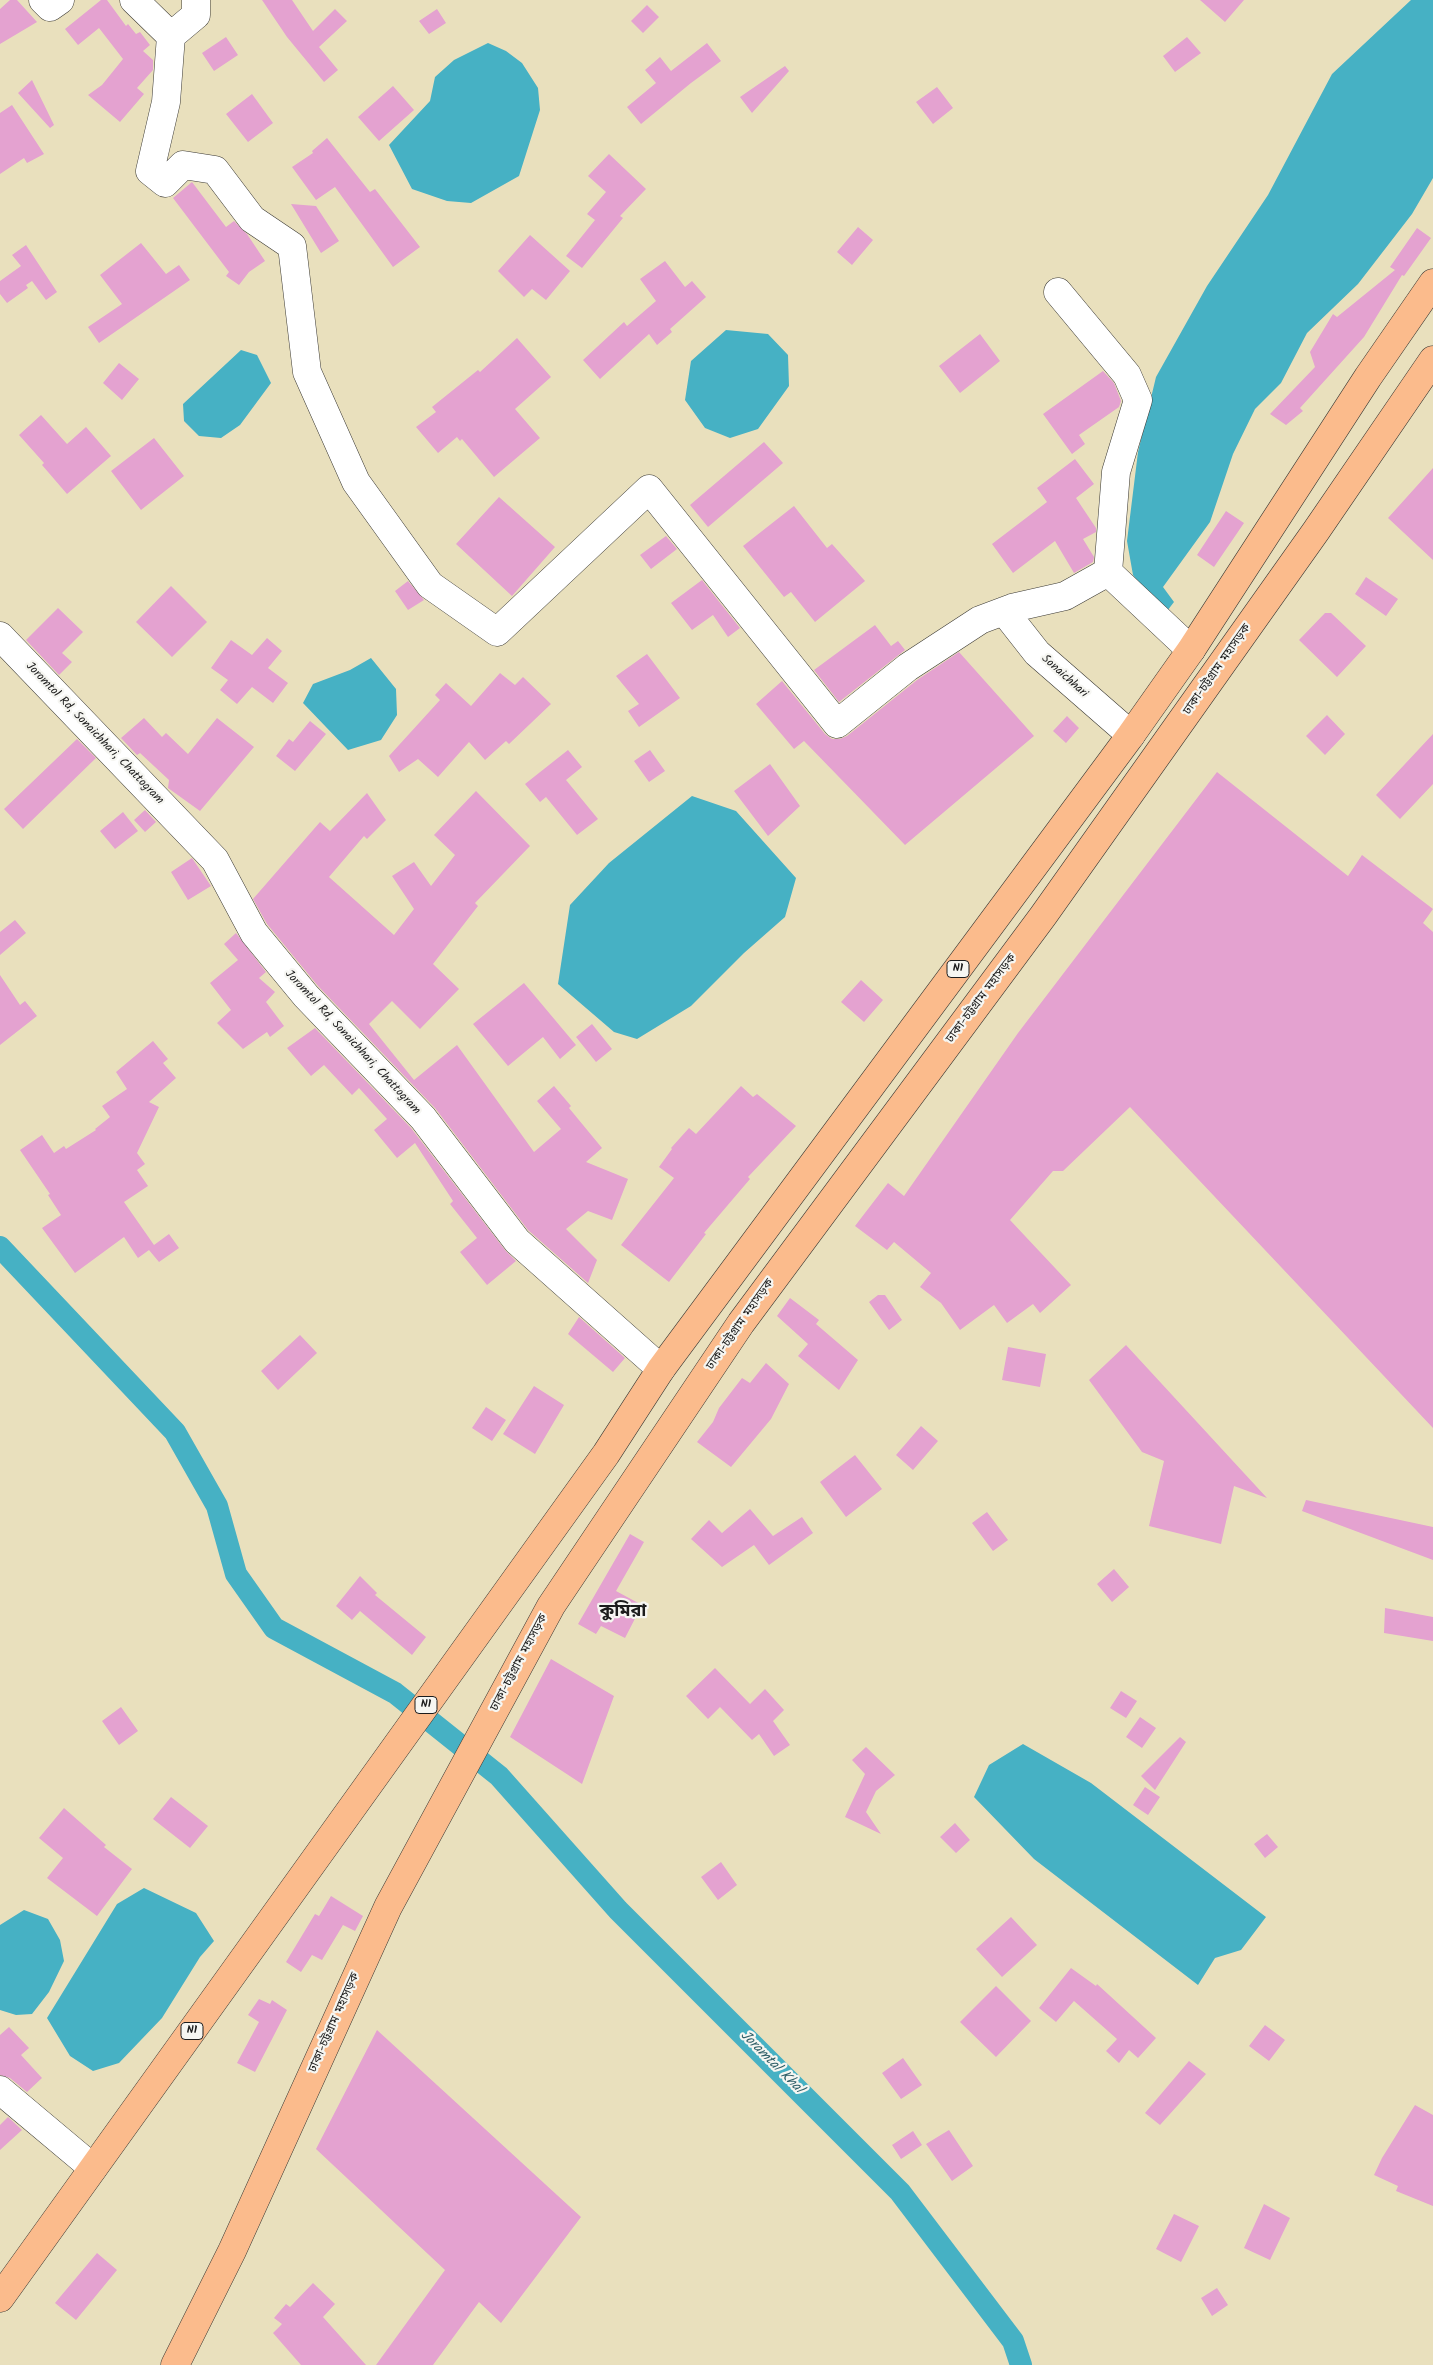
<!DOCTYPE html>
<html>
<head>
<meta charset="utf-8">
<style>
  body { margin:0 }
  canvas { display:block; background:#e9e0bd }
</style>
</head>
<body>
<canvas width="1433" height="2365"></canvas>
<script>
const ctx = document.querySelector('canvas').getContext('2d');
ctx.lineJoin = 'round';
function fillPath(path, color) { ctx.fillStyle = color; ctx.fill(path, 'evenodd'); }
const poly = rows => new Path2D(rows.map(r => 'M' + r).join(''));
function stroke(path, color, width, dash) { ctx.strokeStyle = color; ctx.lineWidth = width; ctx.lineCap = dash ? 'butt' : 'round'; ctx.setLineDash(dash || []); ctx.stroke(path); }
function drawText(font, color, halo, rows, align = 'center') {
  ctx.font = font + ' Kalam,"Noto Sans Bengali",sans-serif'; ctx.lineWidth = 4.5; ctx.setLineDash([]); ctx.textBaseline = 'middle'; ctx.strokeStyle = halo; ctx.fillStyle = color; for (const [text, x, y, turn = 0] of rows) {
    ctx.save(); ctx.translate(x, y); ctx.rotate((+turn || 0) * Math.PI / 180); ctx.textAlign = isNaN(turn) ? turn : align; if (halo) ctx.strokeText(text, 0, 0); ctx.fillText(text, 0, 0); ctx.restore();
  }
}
fillPath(poly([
  [1411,0,1433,0,1433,178,1412,214,1358,284,1307,333,1281,383,1255,409,1233,454,1210,522,1163,587,1174,602,1164,615,1133,575,1127,541,1138,452,1156,377,1207,286,1268,195,1332,74],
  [488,43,506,51,522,63,538,88,540,110,519,176,471,203,447,201,412,189,389,145,430,101,435,77,454,60],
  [726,330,768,334,788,355,789,386,758,429,730,438,705,428,685,400,691,361],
  [241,350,257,355,271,383,240,425,221,438,199,436,184,421,183,404],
  [371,658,396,689,397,715,381,740,348,750,303,703,313,684,350,670],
  [692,796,736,811,796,878,785,917,744,953,691,1006,637,1039,614,1032,558,984,570,905,609,863],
  [1023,1744,1091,1783,1266,1917,1241,1950,1215,1958,1198,1985,1034,1859,974,1797,989,1765],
  [144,1888,196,1913,214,1941,200,1957,162,2018,119,2063,93,2071,70,2056,47,2018,117,1904],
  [24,1910,48,1919,60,1940,64,1961,49,1992,32,2014,16,2015,0,2010,0,1925]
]), '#46b1c4');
stroke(poly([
  [0,1247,175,1432,217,1506,236,1574,274,1628,395,1693,499,1776,618,1910,900,2192,1013,2341,1021,2365]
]), '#46b1c4', 22);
fillPath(poly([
  [10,0,17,0,37,22,0,44,0,9],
  [101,0,107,0,126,26,128,24,136,34,140,32,150,45,143,51,153,60,153,70,137,88,144,94,120,122,88,95,102,85,123,59,99,28,78,45,65,29],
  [262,0,292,0,313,31,335,9,347,21,319,47,338,70,324,82,287,37],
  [1200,0,1244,0,1225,22],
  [647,5,659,17,643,33,631,21],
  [437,9,446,23,429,34,419,21],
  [226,37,238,55,214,71,202,53],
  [1187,37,1201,53,1175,72,1163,56],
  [707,43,721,61,691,83,641,124,627,107,656,83,645,70,660,57,671,71],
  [785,66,789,71,752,113,740,97],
  [32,80,54,125,50,128,18,93],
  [393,86,414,110,379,141,358,117],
  [937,87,953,108,933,124,916,102],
  [252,94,273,123,248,142,226,114],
  [12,105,44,154,27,163,24,158,0,174,0,113],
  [327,138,370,192,375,189,420,247,393,267,335,187,316,200,292,167,313,153,312,151],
  [609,154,646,189,620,216,623,218,582,268,566,256,595,220,587,214,606,192,588,176],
  [192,182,226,227,234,221,247,234,265,261,249,272,239,285,226,276,229,272,173,198],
  [291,204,316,206,339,241,321,253],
  [858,227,873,240,852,265,837,252],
  [1417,228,1431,238,1404,276,1402,275,1364,337,1300,408,1303,411,1286,425,1270,414,1315,367,1310,352,1333,314,1337,317,1395,270,1390,267],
  [530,235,570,271,546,300,532,289,524,297,498,271],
  [141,243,166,274,179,265,190,280,99,343,88,327,122,304,100,275],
  [26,245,57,292,46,300,32,281,26,285,28,288,7,303,0,294,0,281,21,266,12,255],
  [665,261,685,287,692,281,706,297,670,329,672,332,657,345,649,334,600,379,583,360,624,322,627,326,656,301,640,279],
  [980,334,1000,361,960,393,939,366],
  [517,338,551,377,515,409,540,438,494,477,462,439,460,441,457,437,438,453,416,427,436,412,432,407,478,370,480,372],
  [119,363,139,379,122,400,103,383],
  [1103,371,1114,383,1121,401,1119,407,1079,435,1085,444,1072,454,1043,414],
  [41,415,67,444,86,427,111,456,67,494,42,465,44,463,19,435],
  [154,438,184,476,141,510,111,471],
  [764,442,783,463,708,527,690,505],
  [1075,459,1094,484,1076,498,1096,528,1096,532,1083,539,1094,557,1093,562,1074,573,1055,541,1013,573,992,544,1047,502,1037,488],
  [1433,468,1433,560,1388,518],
  [499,497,555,547,512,596,456,544],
  [794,506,827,548,832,544,865,581,815,622,791,592,784,597,743,546],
  [1226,511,1244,523,1214,567,1197,555],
  [666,536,677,549,651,569,640,555],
  [1366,577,1398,599,1386,616,1355,594],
  [702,580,740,628,728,637,713,615,692,630,671,603],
  [408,581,424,600,408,610,395,591],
  [171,586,207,622,172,657,136,622],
  [58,608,83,632,62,653,72,662,59,675,26,640],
  [1325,613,1331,613,1366,646,1337,677,1299,640],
  [875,625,891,646,898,641,905,650,839,702,814,670],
  [267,638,282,651,268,668,288,683,273,703,252,687,237,704,220,690,228,680,211,668,231,640,252,655],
  [959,652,1034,736,905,845,804,741,794,749,756,704,782,681,825,734,832,739,840,739,847,736,917,680],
  [647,654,680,698,639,727,628,711,639,704,616,676],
  [500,673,515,685,523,677,551,704,509,744,506,741,485,760,469,742,438,777,418,759,399,772,389,756,440,700,435,695,446,683,471,706],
  [1327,715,1345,734,1325,755,1306,736],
  [1067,716,1079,728,1066,743,1053,731],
  [144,718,162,737,166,733,188,754,217,718,254,747,200,811,168,788,169,780,140,753,137,755,121,738],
  [310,721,326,734,295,771,276,756,289,739,293,742],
  [1433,734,1433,784,1400,819,1376,795],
  [77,739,96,758,23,829,4,809],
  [568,750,582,767,566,780,598,819,577,835,546,797,540,802,525,784],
  [650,750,665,771,649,782,634,761],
  [770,764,800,806,768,836,734,791],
  [1217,772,1348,876,1362,855,1433,909,1423,923,1433,932,1433,1428,1130,1107,1063,1171,1053,1171,1010,1220,1071,1285,1040,1313,1033,1304,1007,1323,994,1305,960,1330,941,1303,920,1287,931,1273,894,1242,887,1250,855,1226,888,1183,904,1196,1018,1033],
  [476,791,530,846,475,903,478,906,433,964,459,989,420,1029,392,1001,369,1024,414,1080,457,1045,534,1152,561,1129,537,1101,554,1086,571,1106,569,1108,602,1148,586,1162,628,1179,612,1220,588,1211,566,1229,597,1260,588,1283,528,1230,435,1108,318,986,267,924,253,899,320,822,330,831,367,793,386,820,367,839,364,836,329,877,394,935,414,909,392,876,414,862,431,886,455,855,434,835],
  [145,810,156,822,145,832,134,820],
  [123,812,138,831,115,849,100,831],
  [192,858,211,886,188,900,171,872],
  [15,920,26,933,0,955,0,932],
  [236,933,266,972,259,978,275,992,266,1002,284,1026,270,1037,267,1032,243,1049,217,1023,231,1010,210,983,238,960,224,944],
  [0,975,20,1005,25,1001,37,1016,0,1045],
  [861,980,883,1000,864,1022,841,1002],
  [524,983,576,1045,560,1059,543,1037,508,1066,473,1024],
  [592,1024,612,1049,596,1062,576,1037],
  [315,1028,411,1128,505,1250,516,1261,487,1285,460,1252,477,1238,450,1204,453,1201,415,1143,397,1158,374,1130,387,1119,359,1088,352,1095,324,1065,311,1076,287,1048],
  [153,1041,168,1059,163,1063,176,1078,149,1102,159,1107,137,1153,145,1164,137,1170,148,1186,124,1202,154,1245,169,1234,179,1248,159,1262,149,1250,138,1258,124,1237,75,1273,42,1228,61,1215,48,1195,50,1194,20,1150,42,1135,54,1153,64,1146,66,1149,96,1130,95,1129,110,1117,102,1106,127,1089,116,1072],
  [741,1086,753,1097,757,1094,796,1126,748,1177,750,1179,704,1233,706,1234,669,1282,621,1245,674,1178,659,1167,672,1149,671,1148,689,1128,696,1134],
  [878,1295,885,1295,902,1320,889,1330,869,1302],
  [790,1298,819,1320,816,1324,858,1360,839,1390,798,1356,808,1344,777,1316],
  [579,1317,625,1358,613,1372,568,1334],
  [300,1335,317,1353,278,1390,261,1371],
  [1126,1345,1267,1498,1234,1486,1221,1544,1149,1526,1164,1461,1142,1452,1089,1380],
  [1008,1347,1046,1354,1040,1387,1002,1380],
  [766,1363,789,1384,771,1419,731,1467,697,1442,713,1422,719,1408,742,1378,750,1383],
  [534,1386,564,1405,535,1454,503,1434],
  [486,1407,506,1420,492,1441,472,1428],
  [921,1426,938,1441,913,1470,896,1455],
  [855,1455,882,1489,846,1517,820,1482],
  [1306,1500,1433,1527,1433,1560,1302,1511],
  [750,1509,773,1536,802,1517,813,1533,769,1565,754,1545,722,1567,691,1539,709,1520,722,1533],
  [987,1512,1008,1540,993,1551,972,1523],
  [630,1534,644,1542,616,1591,642,1605,625,1638,601,1626,596,1634,578,1624],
  [1114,1569,1129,1587,1112,1602,1097,1584],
  [360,1576,377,1593,375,1595,426,1637,412,1655,360,1611,352,1620,336,1606],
  [1385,1608,1433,1617,1433,1641,1384,1633],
  [551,1659,614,1696,582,1784,510,1737],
  [715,1668,750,1704,765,1689,784,1710,773,1721,790,1745,774,1756,759,1734,752,1740,720,1707,708,1719,686,1696],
  [1121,1691,1137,1701,1126,1718,1110,1708],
  [121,1707,138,1731,119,1745,102,1721],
  [1140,1717,1156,1728,1142,1748,1126,1737],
  [1180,1737,1186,1742,1155,1790,1141,1776],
  [866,1747,895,1775,876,1791,866,1812,881,1834,845,1817,865,1774,852,1760],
  [1145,1787,1160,1797,1148,1815,1133,1805],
  [171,1797,208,1826,190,1848,153,1819],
  [64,1808,106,1845,104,1847,132,1869,97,1916,47,1878,63,1858,39,1838],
  [955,1823,970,1840,956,1853,940,1837],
  [1267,1834,1278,1847,1265,1858,1254,1844],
  [721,1862,737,1885,718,1900,701,1877],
  [331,1896,363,1916,355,1931,343,1925,322,1960,312,1955,301,1972,286,1962,315,1914,319,1916],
  [1011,1917,1037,1945,1002,1977,976,1949],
  [1071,1968,1096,1986,1097,1984,1156,2038,1138,2058,1129,2050,1119,2063,1106,2051,1117,2039,1074,2001,1056,2022,1039,2008],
  [996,1986,1031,2021,996,2057,960,2022],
  [259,1999,270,2004,272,2000,287,2010,255,2072,237,2063,259,2022,248,2015],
  [1265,2025,1285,2040,1269,2061,1249,2046],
  [9,2027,29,2048,21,2055,42,2078,27,2092,10,2078,0,2075,0,2035],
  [377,2030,581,2217,501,2323,479,2302,433,2365,376,2365,445,2270,316,2149],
  [903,2058,922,2085,901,2099,882,2073],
  [1189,2061,1206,2074,1160,2125,1145,2113],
  [1415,2105,1433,2115,1433,2206,1396,2191,1398,2186,1374,2175,1382,2158],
  [8,2117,22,2130,0,2150,0,2125],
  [949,2130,973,2166,952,2181,926,2144],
  [913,2131,922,2145,901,2159,892,2145],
  [1264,2204,1290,2218,1270,2260,1244,2248],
  [1174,2214,1199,2226,1181,2262,1156,2249],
  [97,2253,117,2270,76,2320,55,2303],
  [313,2283,335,2304,323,2317,366,2365,301,2365,273,2333,282,2324,274,2318,286,2304,290,2307],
  [1217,2288,1228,2305,1212,2316,1201,2298]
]), '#e4a2d0');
const minor = poly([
  [43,0,50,7,60,0],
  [134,0,171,36,166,102,150,171,165,183,183,165,215,170,252,219,292,246,307,372,356,482,430,585,497,632,649,489,837,724,908,667,980,620,1012,608,1065,596,1108,572,1116,472,1138,400,1127,375,1058,292],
  [171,36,196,15,196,0],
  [1108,572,1191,650],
  [1004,611,1037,653,1131,735],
  [0,636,215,860,254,933,306,996,423,1118,517,1241,661,1369],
  [0,2090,93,2168]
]);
const highway = poly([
  [0,2298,606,1454,661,1369,1131,735,1191,650,1368,377,1433,283],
  [175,2365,232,2251,388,1907,551,1606,741,1323,1043,916,1316,531,1433,360]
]);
stroke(minor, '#3b3934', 29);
stroke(highway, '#3b3934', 29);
stroke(minor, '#fff', 28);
stroke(highway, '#fbbb8c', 28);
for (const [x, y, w] of [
  [958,969,22],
  [426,1705,22],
  [192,2031,22]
]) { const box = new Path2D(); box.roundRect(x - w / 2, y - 8.5, w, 17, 4); ctx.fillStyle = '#f6f6f2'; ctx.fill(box); stroke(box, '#1c1c1c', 1); }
drawText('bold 11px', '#1c1c1c', null, [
  ["N1",958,969],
  ["N1",426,1705],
  ["N1",192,2031]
]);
drawText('12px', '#1c1c1c', '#f6f6f2', [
  ["ঢাকা-চট্টগ্রাম মহাসড়ক",1218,670,-55],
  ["Sonaichhari",1064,677,42],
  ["Joromtol Rd, Sonaichhari, Chattogram",94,734,46],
  ["ঢাকা-চট্টগ্রাম মহাসড়ক",982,999,-53],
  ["Joromtol Rd, Sonaichhari, Chattogram",352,1043,47],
  ["ঢাকা-চট্টগ্রাম মহাসড়ক",741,1325,-55],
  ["ঢাকা-চট্টগ্রাম মহাসড়ক",520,1663,-62],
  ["ঢাকা-চট্টগ্রাম মহাসড়ক",335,2023,-66]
]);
drawText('italic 14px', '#2f5f68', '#f6f6f2', [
  ["Joramtal Khal",771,2063,45]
]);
drawText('bold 18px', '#1c1c1c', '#f6f6f2', [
  ["কুমিরা",623,1613]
]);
</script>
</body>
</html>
